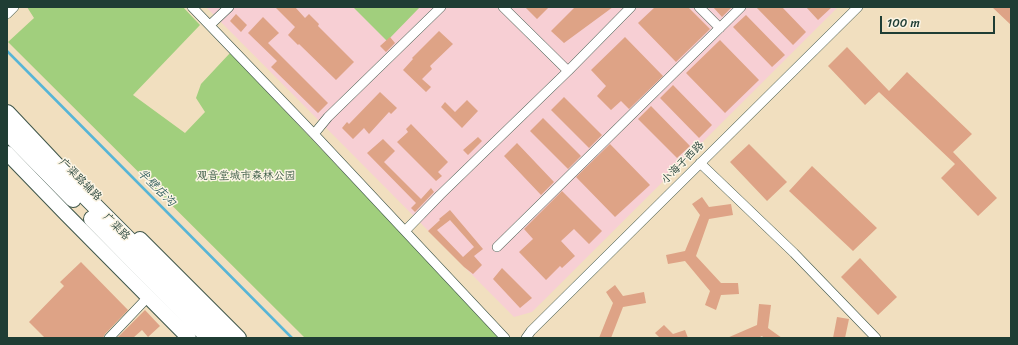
<!DOCTYPE html>
<html>
<head>
<meta charset="utf-8">
<style>
  body { margin:0 }
  #map { position:relative; width:1018px; height:345px; overflow:hidden; background:#f1dfbf; font-family:Sriracha,sans-serif }
  canvas { display:block }
  .frame { position:absolute; inset:0; border:8px solid #1f3d34; pointer-events:none }
  .scale { position:absolute; left:880px; top:16px; width:115px; height:18px; box-sizing:border-box; border:2px solid #1f3d34; border-top:0; padding-left:5px; font-size:12px; line-height:14px; white-space:nowrap; color:#1f3d34; -webkit-text-stroke:3px #fcf5e5; paint-order:stroke }
</style>
</head>
<body>
<div id="map">
<canvas width="1018" height="345"></canvas>
<div class="frame"></div>
<div class="scale">100 m</div>
</div>
<script>
const ctx = document.querySelector('canvas').getContext('2d');
ctx.lineJoin = 'round';
function fillPath(path, color) { ctx.fillStyle = color; ctx.fill(path, 'evenodd'); }
const poly = rows => new Path2D(rows.map(r => 'M' + r).join(''));
function stroke(path, color, width, dash) { ctx.strokeStyle = color; ctx.lineWidth = width; ctx.lineCap = dash ? 'butt' : 'round'; ctx.setLineDash(dash || []); ctx.stroke(path); }
function drawText(font, color, halo, rows, align = 'center') {
  ctx.font = font + ' Sriracha,"LXGW WenKai TC",sans-serif'; ctx.lineWidth = 3; ctx.setLineDash([]); ctx.textBaseline = 'middle'; ctx.strokeStyle = halo; ctx.fillStyle = color; for (const [text, x, y, turn = 0] of rows) {
    ctx.save(); ctx.translate(x, y); ctx.rotate((+turn || 0) * Math.PI / 180); ctx.textAlign = isNaN(turn) ? turn : align; if (halo) ctx.strokeText(text, 0, 0); ctx.fillText(text, 0, 0); ctx.restore();
  }
}
fillPath(poly([
  [206,7,838,7,532,312,514,317]
]), '#f7cfd4');
fillPath(poly([
  [27,7,183,7,200,25,133,95,185,133,205,112,196,98,201,84,230,53,495,332,498,338,305,338,8,42,34,18],
  [353,7,420,7,387,41]
]), '#a1cf7d');
stroke(poly([
  [7,51,292,338]
]), '#58b5d6', 2.5);
fillPath(poly([
  [275,7,295,7,305,18,309,14,319,24,318,26,354,62,336,80,299,44,298,45,288,35,295,27],
  [525,7,549,7,537,19],
  [575,7,613,7,564,43,551,31],
  [655,7,688,7,710,29,676,62,638,23],
  [713,7,732,7,722,17],
  [756,7,782,7,806,32,793,45],
  [806,7,832,7,818,20],
  [992,7,1011,7,1011,25],
  [236,14,247,25,241,32,230,21],
  [746,15,785,55,772,67,733,27],
  [263,17,279,33,268,43,328,103,318,113,271,67,277,61,248,33],
  [439,31,453,44,430,66,432,69,422,79,431,87,426,92,403,70,413,59,412,58],
  [390,37,395,43,386,52,380,46],
  [625,37,663,76,629,109,621,101,611,110,597,96,606,86,591,70],
  [720,40,759,80,725,113,686,73],
  [847,47,889,91,907,72,972,134,953,152,997,198,978,216,941,178,955,164,879,92,865,105,828,66],
  [673,85,712,125,699,138,660,98],
  [380,92,397,108,391,114,389,112,369,134,364,128,353,139,342,128,347,122,349,124],
  [564,97,602,135,589,148,551,110],
  [467,100,478,111,462,128,441,107,445,102,455,112],
  [651,106,690,146,677,158,638,119],
  [543,118,581,156,568,169,530,131],
  [411,124,448,162,438,172,442,176,436,181,397,142,408,132,406,129],
  [478,137,482,141,468,155,463,150],
  [383,139,395,151,384,162,421,199,431,188,434,192,415,212,411,208,416,203,367,153],
  [517,143,554,182,541,195,504,156],
  [610,144,650,185,615,217,576,177],
  [749,144,787,182,767,201,730,162],
  [812,166,877,228,853,251,789,191],
  [562,191,602,231,589,244,574,229,561,241,575,256,562,268,560,266,546,280,519,252,533,239,524,229],
  [702,197,709,207,731,204,733,215,709,219,696,256,721,283,738,283,739,294,721,295,716,310,705,305,710,291,685,261,668,264,666,255,685,251,700,215,692,204],
  [450,210,483,249,474,256,482,265,473,274,464,267,428,231,440,220,439,219],
  [450,220,474,247,463,257,437,230],
  [860,258,897,297,878,315,841,277],
  [81,262,128,310,105,334,103,338,45,338,29,322,64,286,60,282],
  [502,268,532,298,520,308,493,279],
  [615,285,623,296,644,292,646,303,623,307,611,338,599,338,613,303,606,292],
  [759,304,771,305,768,328,782,338,764,338,762,336,758,338,727,338,757,325],
  [145,310,160,326,148,337,142,330,133,338,117,338],
  [837,317,849,319,845,338,833,338],
  [664,325,673,334,685,330,688,338,660,338,655,333]
]), '#dea386');
const street = poly([
  [192,7,314,134,505,338],
  [503,7,568,71],
  [699,7,720,28],
  [7,14,14,7],
  [210,25,229,7],
  [314,134,328,117,441,7],
  [700,163,794,253,876,338],
  [405,231,440,195,568,71,631,7],
  [497,247,741,7],
  [109,338,148,297],
  [526,338,531,331,858,7]
]);
const primary = poly([
  [7,153,66,214,189,338],
  [140,239,239,338]
]);
const highway = poly([
  [7,113,86,197,227,338],
  [7,132,73,199],
  [92,219,209,338]
]);
stroke(street, '#3e5549', 10);
stroke(primary, '#3e5549', 16);
stroke(highway, '#3e5549', 18);
stroke(street, '#fff', 9);
stroke(primary, '#fff', 14);
stroke(highway, '#fff', 16);
drawText('11px', '#1f3d34', '#fcf5e5', [
  ["小海子西路",683,163,-45],
  ["广渠路辅路",80,180,45],
  ["广渠路",116,227,45]
]);
drawText('11px', '#395a43', '#fcf5e5', [
  ["观音堂城市森林公园",246,176]
]);
drawText('italic 12px', '#2d5b5c', '#fcf5e5', [
  ["半壁店沟",156,188,45]
]);
</script>
</body>
</html>
